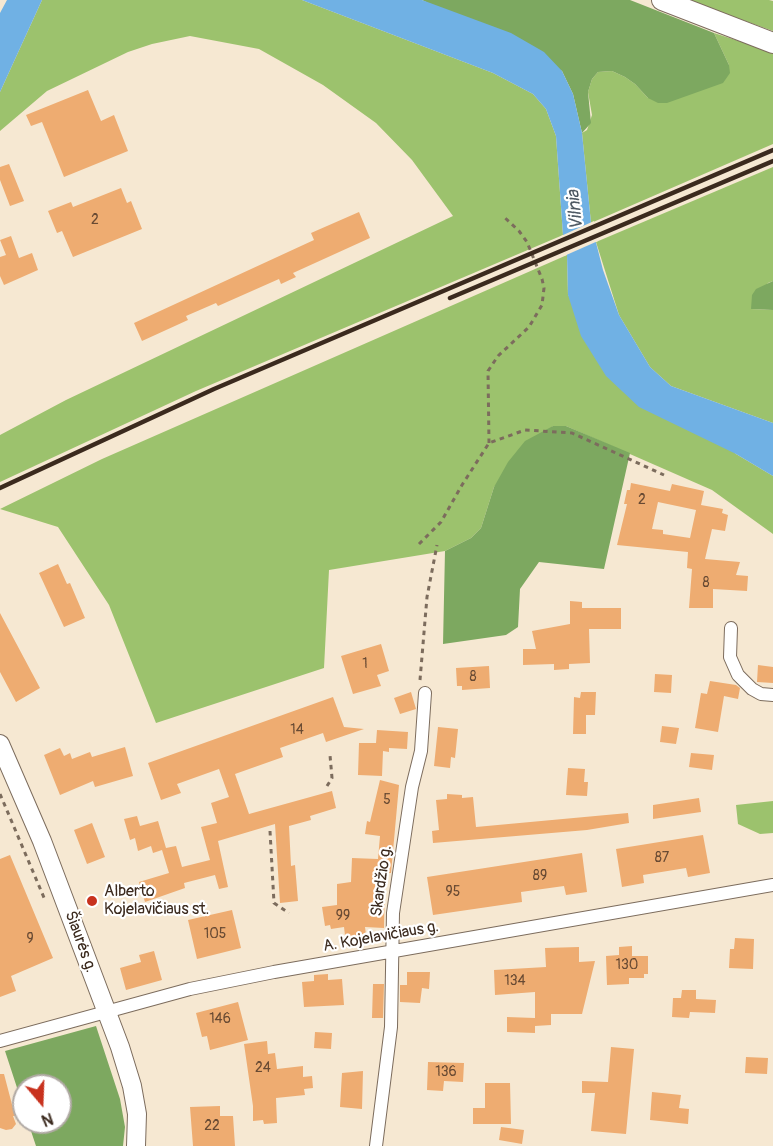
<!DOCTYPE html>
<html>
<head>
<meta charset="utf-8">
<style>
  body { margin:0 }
  #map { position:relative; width:773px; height:1146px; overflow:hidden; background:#f6e8d2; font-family:Pangolin,sans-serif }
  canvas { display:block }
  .north { position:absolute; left:12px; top:1074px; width:60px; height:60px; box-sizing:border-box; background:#fff; border:2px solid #b1aaa5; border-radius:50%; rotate:161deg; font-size:16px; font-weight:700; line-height:24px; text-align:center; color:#3b2a1e }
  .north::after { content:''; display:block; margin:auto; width:21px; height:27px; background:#c8321e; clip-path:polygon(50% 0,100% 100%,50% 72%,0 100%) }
</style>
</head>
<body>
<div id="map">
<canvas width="773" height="1146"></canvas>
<div class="north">N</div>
</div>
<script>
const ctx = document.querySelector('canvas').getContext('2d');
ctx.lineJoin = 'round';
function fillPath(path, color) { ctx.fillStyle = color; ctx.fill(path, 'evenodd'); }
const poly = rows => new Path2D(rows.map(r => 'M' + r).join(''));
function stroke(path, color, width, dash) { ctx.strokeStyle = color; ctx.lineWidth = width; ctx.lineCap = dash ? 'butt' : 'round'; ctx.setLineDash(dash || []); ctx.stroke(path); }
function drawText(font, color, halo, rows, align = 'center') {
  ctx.font = font + ' Pangolin,sans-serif'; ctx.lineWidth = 4.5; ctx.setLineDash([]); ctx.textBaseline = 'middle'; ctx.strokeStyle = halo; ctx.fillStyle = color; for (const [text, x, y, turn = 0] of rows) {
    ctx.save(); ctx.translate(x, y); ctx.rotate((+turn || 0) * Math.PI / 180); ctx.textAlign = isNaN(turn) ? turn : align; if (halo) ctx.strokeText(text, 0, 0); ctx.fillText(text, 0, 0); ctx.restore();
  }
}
fillPath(poly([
  [42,0,302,0,493,73,533,94,546,109,556,136,563,235,196,391,0,482,0,435,66,400,453,216,412,160,376,123,323,85,259,49,190,36,152,44,128,52,47,91,0,131,0,92],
  [687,0,769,0,773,1,773,31],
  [714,33,773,52,773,144,591,223,582,133,587,130,592,115,588,92,592,79,598,72,612,71,625,77,635,84,648,98,729,65],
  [773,167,773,281,768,283,751,309,773,310,773,423,671,386,650,367,619,315,596,242],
  [567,255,568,295,736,454,773,476,773,534,712,490,566,426,553,426,494,487,481,528,471,538,445,551,329,570,324,668,156,723,109,605,58,527,0,509,102,459],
  [773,801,773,833,760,834,738,824,736,805]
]), '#9cc26d');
fillPath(poly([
  [422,0,630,0,714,33,729,65,730,73,723,83,667,103,658,103,648,98,635,84,625,77,612,71,598,72,592,79,588,92,591,123,582,133,573,94,562,71],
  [773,281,773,310,751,309,752,295,756,289],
  [553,426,566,426,630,453,604,569,539,562,520,589,518,627,506,635,443,644,445,551,471,538,481,528,494,487,508,462,525,441],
  [96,1026,120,1099,125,1127,123,1146,36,1146,28,1122,60,1122,60,1086,24,1086,24,1109,5,1051]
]), '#7da860');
fillPath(poly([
  [7,0,42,0,0,92,0,13],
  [302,0,422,0,511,33,544,52,562,71,573,94,582,133,591,223,603,270,619,315,650,367,671,386,773,423,773,476,736,454,639,407,606,376,581,336,568,295,567,255,563,235,556,136,546,109,533,94,493,73]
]), '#70b1e4');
fillPath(poly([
  [594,221,598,241,564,256,561,236]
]), '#f6e8d2');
fillPath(poly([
  [88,90,101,121,114,115,128,151,64,177,42,122,31,126,26,115],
  [9,164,24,201,10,206,0,180,0,167],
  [121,188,127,203,131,201,142,229,73,257,62,231,57,233,48,211,71,202,73,207],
  [359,212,370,238,293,273,296,277,281,284,279,279,218,306,216,303,186,316,188,320,142,341,134,323,314,240,311,233],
  [11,236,19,258,32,253,38,270,4,285,0,276,0,257,6,255,0,240],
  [631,483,670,491,672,484,704,491,701,505,723,509,722,513,728,515,725,531,712,529,705,559,740,562,736,575,748,576,747,591,713,589,713,608,689,608,692,569,687,568,688,552,617,545,627,504,624,504,627,490,630,490],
  [658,502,696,510,690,538,663,534,663,530,652,529],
  [58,564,67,584,70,583,85,618,64,627,39,573],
  [570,601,582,602,582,608,621,608,621,629,589,629,590,663,569,664,569,669,554,670,554,664,523,665,523,649,536,649,532,631,570,624],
  [0,613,40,688,16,702,0,672],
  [381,644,389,671,377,675,381,686,353,694,341,656],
  [758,665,773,667,773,683,757,682],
  [489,666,490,688,462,690,462,686,457,686,456,668],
  [655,674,672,675,671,693,654,692],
  [710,681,736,685,740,688,738,699,724,696,718,732,695,728,701,693,707,694],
  [411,692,416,709,400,714,394,698],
  [581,692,596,692,595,715,586,715,586,734,573,734,574,697,580,698],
  [333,697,344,727,364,729,326,742,323,733,280,748,283,757,235,774,249,814,332,791,336,808,310,816,311,820,289,826,291,866,295,865,298,901,280,903,275,824,218,841,228,887,219,889,215,875,184,883,185,888,145,902,139,882,169,873,162,850,153,853,151,846,138,851,135,838,130,840,124,819,137,816,140,826,158,821,166,848,176,846,182,867,210,860,201,827,217,823,211,803,229,797,219,769,177,784,181,793,161,800,148,763],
  [662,726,679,728,676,744,660,742],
  [438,727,458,729,455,758,451,757,450,768,434,766],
  [377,730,408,732,407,749,389,748,389,752,383,751,382,776,358,775,359,743,376,743],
  [125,747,133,776,95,787,93,781,60,795,44,755,60,748,64,756,70,753,72,759,90,752,92,757],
  [691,753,714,755,712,770,689,767],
  [568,768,585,769,584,782,588,782,587,796,566,795],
  [380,780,399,785,391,873,385,873,384,928,365,927,367,942,346,944,344,927,331,929,330,925,325,926,322,907,337,905,337,884,351,882,352,858,378,859,380,836,365,834,367,821,370,822],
  [447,794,462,795,462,798,473,797,476,827,628,813,629,823,587,830,433,843,432,831,439,830,436,800,447,799],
  [699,798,701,812,653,819,653,805],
  [92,823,105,857,87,864,74,830],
  [703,835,710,873,688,877,686,868,643,875,644,883,622,887,616,849],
  [582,853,587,892,566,895,564,886,521,892,522,902,433,915,427,877],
  [10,855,53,958,11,976,16,991,0,997,0,859],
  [232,910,241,948,197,959,188,920],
  [735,938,754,939,753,969,729,968,730,949,734,949],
  [632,946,632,956,648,956,648,974,644,974,644,978,629,978,629,984,607,985,606,956,619,955,619,947],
  [579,947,579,962,595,961,582,1014,551,1014,551,1025,535,1026,535,1033,507,1032,507,1017,535,1018,535,992,495,995,494,970,546,967,545,948],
  [154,951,162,980,126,990,120,968,141,962,139,955],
  [407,972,430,972,429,989,422,988,420,1003,400,1002,400,985,407,985],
  [328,974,328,980,342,979,344,1005,304,1007,302,982,314,981,314,975],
  [373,984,384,984,383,1018,372,1018],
  [682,990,696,990,696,999,716,1000,715,1013,690,1012,689,1018,672,1017,673,998,681,998],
  [238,1002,248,1040,210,1050,207,1036,202,1037,196,1013],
  [315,1032,332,1033,331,1049,314,1048],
  [267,1041,268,1054,275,1053,277,1069,303,1066,303,1077,312,1076,313,1088,304,1089,305,1095,276,1098,277,1123,264,1124,263,1120,253,1121,253,1106,244,1044],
  [611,1047,634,1049,626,1134,591,1131,595,1093,582,1093,582,1081,608,1082],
  [746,1057,768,1058,767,1074,745,1073],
  [428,1062,464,1063,463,1082,444,1081,443,1091,427,1090],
  [363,1071,362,1109,340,1107,342,1073],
  [0,1074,4,1074,15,1116,13,1116,16,1124,12,1129,6,1130,0,1128],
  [485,1083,510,1083,511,1124,473,1124,473,1108,485,1108],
  [652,1092,681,1095,679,1108,689,1109,688,1124,650,1120],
  [220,1106,220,1116,233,1116,235,1146,193,1146,190,1107],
  [501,1127,524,1130,522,1144,499,1140]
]), '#eeac71');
const minor = poly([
  [731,628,730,657,738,675,752,689,761,694,773,695],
  [0,1041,190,989,274,972,773,885],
  [376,1146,391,1027,393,913,412,787,421,751,425,693]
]);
const secondary = poly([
  [0,744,42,841,120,1047,132,1086,137,1114,136,1146]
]);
const primary = poly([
  [662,0,773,43]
]);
stroke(minor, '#7c6c5d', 14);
stroke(secondary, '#7c6c5d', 20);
stroke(primary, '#7c6c5d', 22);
stroke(poly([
  [489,443,488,371,498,356,529,327,542,305,544,288,542,279,527,242,519,231,503,216],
  [419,544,441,522,462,485,489,443,525,430,572,433,664,475],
  [420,680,427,597,437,545],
  [327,786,332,778,330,755],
  [0,794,45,900],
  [270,831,274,903,289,913]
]), '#7c6c5d', 3, [4.5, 4.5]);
stroke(minor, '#fff', 12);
stroke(secondary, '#fff', 18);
stroke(primary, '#fff', 20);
stroke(poly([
  [450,298,773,161],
  [0,488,214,389,773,150]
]), '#3b2a1e', 4.5);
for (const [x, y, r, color] of [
  [92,901,6,"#c8321e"]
]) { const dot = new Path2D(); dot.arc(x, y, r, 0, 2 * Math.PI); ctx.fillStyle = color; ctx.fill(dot); stroke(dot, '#fff', 2); }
drawText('14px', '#684a33', null, [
  ["2",95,220],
  ["2",642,500],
  ["8",706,583],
  ["1",365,664],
  ["8",473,677],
  ["14",297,730],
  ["5",387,800],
  ["87",662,858],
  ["89",540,876],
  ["95",453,892],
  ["99",343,916],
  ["105",215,934],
  ["9",30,939],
  ["130",627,965],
  ["134",515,981],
  ["146",220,1019],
  ["24",263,1068],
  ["136",446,1072],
  ["22",212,1126]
]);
drawText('16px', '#3b2a1e', '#fff', [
  ["Skardžio g.",382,881,-82],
  ["A. Kojelavičiaus g.",381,937,-10],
  ["Šiaurės g.",80,942,70]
]);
drawText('16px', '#3b2a1e', '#fff', [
  ["Alberto",104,892],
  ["Kojelavičiaus st.",104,910]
], 'left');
drawText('italic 18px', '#4e5963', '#fff', [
  ["Vilnia",576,210,-96]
]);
</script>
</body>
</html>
